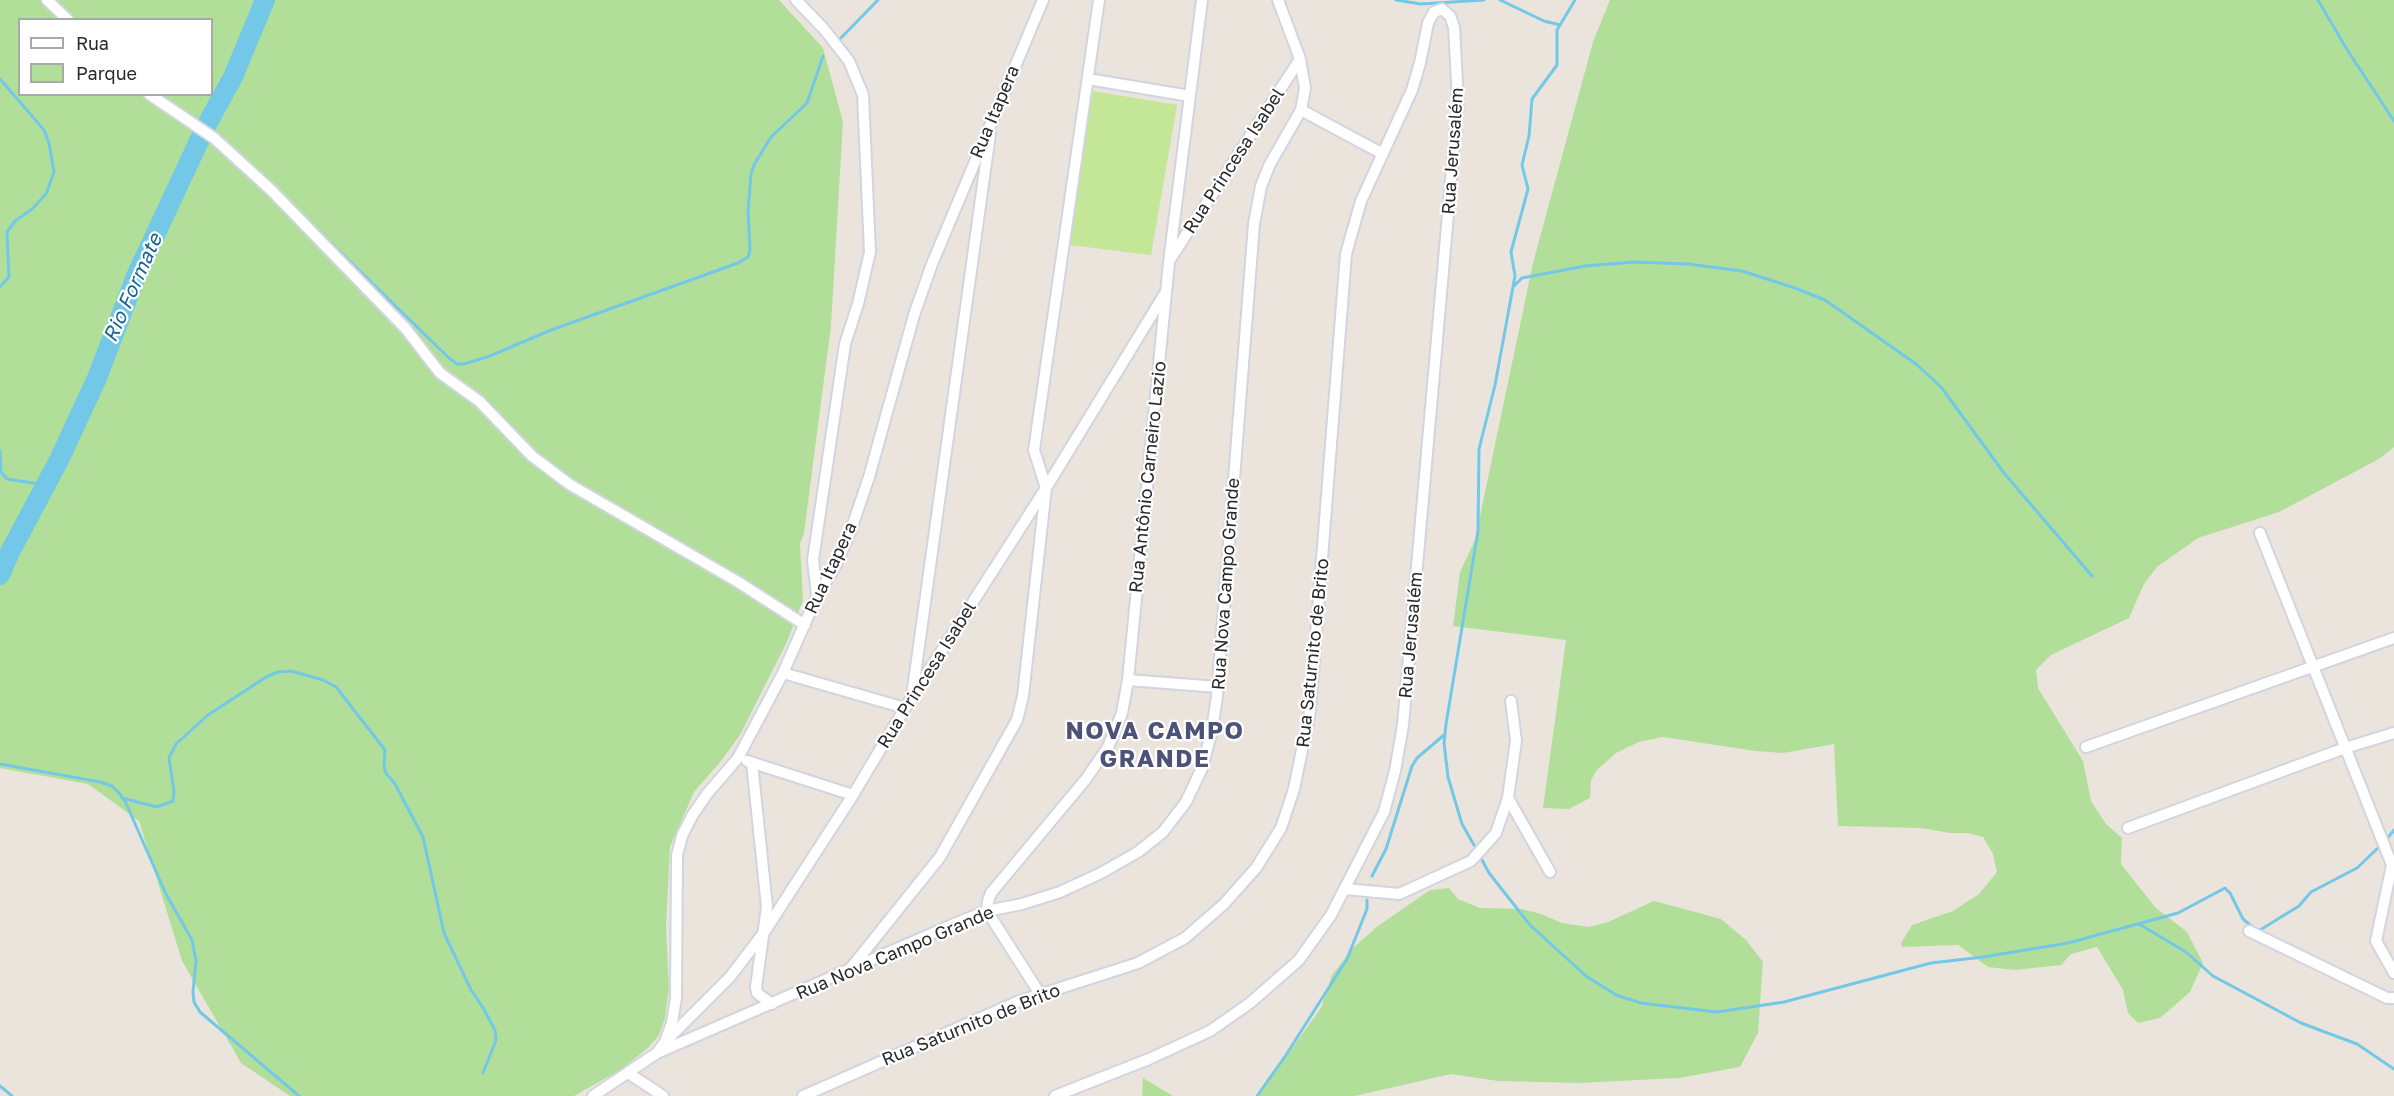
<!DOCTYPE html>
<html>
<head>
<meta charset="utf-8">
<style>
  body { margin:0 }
  #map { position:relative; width:2394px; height:1096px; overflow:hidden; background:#ebe4dc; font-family:"Golos Text",sans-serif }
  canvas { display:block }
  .legend { position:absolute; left:18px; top:18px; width:195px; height:78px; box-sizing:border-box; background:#fff; border:2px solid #a9a9a9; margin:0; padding:8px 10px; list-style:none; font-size:18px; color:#292929 }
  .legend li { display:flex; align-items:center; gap:12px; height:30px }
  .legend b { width:30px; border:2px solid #a9a9a9 }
</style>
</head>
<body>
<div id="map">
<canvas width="2394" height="1096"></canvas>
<ul class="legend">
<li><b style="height:8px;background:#fff"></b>Rua</li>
<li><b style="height:16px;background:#b1df9a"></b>Parque</li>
</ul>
</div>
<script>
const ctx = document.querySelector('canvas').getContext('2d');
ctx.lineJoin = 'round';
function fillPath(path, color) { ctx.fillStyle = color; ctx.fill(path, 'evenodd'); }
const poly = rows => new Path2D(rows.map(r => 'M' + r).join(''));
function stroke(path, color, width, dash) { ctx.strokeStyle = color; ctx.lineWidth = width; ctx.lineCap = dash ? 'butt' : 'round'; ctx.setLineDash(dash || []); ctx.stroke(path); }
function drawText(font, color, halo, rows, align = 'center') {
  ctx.font = font + ' "Golos Text",sans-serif'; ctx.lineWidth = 4.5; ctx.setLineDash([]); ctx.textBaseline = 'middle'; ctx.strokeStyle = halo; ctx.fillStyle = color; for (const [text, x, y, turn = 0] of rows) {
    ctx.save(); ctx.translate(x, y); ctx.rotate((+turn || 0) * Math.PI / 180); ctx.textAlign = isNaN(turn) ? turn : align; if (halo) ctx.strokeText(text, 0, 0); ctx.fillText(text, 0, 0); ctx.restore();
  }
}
fillPath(poly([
  [0,0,779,0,823,48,843,122,831,326,804,533,800,544,803,600,787,642,740,735,721,761,694,792,670,847,666,927,669,987,665,1018,659,1035,649,1047,622,1069,574,1096,290,1096,241,1063,182,961,139,821,88,784,0,768],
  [20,20,212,20,212,94,20,94],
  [1610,0,2394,0,2394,447,2379,459,2279,512,2198,538,2157,567,2144,584,2129,618,2051,655,2036,670,2038,688,2083,761,2091,801,2106,824,2122,838,2121,864,2155,907,2187,932,2203,963,2190,992,2160,1018,2138,1023,2128,1013,2123,990,2097,947,2071,954,2061,965,2014,970,1988,967,1958,945,1902,947,1901,943,1912,925,1953,911,1979,894,1997,872,1993,854,1983,837,1968,833,1950,833,1921,828,1838,826,1834,744,1783,753,1755,751,1663,737,1639,742,1616,753,1597,770,1591,780,1590,798,1569,809,1543,808,1566,640,1453,626,1460,572,1475,540,1533,263,1593,42],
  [1449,888,1458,899,1480,908,1522,909,1541,914,1562,923,1589,927,1608,922,1654,901,1721,919,1746,940,1763,962,1758,1033,1740,1067,1679,1078,1578,1083,1498,1081,1451,1074,1355,1096,1258,1096,1321,1008,1332,975,1353,948,1378,926,1430,890],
  [1143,1078,1173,1096,1142,1096]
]), '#b1df9a');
fillPath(poly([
  [1092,91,1177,105,1151,255,1070,245]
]), '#c3e697');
stroke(poly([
  [1396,0,1421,4,1484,0],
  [1500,0,1544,21,1560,25],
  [2318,0,2346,48,2394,121],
  [838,41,878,0],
  [0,79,44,130,49,143,54,172,46,194,32,209,15,221,7,232,9,277,0,287],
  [207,124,232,148],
  [248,162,261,174],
  [302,215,449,358,457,364,464,364,490,356,551,330,738,263,748,257,750,250,748,212,751,174,755,163,771,137,807,103,823,56],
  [1514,286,1522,278,1585,266,1634,262,1688,264,1742,271,1795,288,1825,300,1916,364,1941,387,2004,473,2092,576],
  [0,451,1,472,7,479,46,485],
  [0,764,100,782,112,786,119,793,125,801,166,894,192,940,196,961,193,992,194,1002,200,1012,299,1096],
  [122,798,157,807,173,801,174,791,169,758,176,744,208,715,266,677,278,672,291,671,323,680,336,687,385,750,384,767,386,773,395,784,423,837,444,933,471,990,482,1006,495,1030,496,1040,483,1073],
  [2386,840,2394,830],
  [1474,845,1462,824,1448,777,1444,743,1446,724,1478,531,1479,449,1495,385,1515,276,1511,252,1528,189,1522,165,1529,136,1532,99,1557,65,1557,30,1575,0],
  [1482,860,1489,873,1530,925,1586,976,1616,995,1641,1003,1717,1012,1784,1002,1931,963,1983,957,2068,943,2178,913,2225,888,2230,893,2243,919,2255,929,2260,930,2299,906,2311,892,2357,868,2380,846],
  [1372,876,1386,849,1412,766,1417,758,1444,735],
  [2139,924,2186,952,2213,976,2301,1023,2357,1044,2394,1069],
  [0,1086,12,1096],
  [1257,1096,1286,1055,1347,959,1367,909,1367,900]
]), '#73c8e8', 3);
stroke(poly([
  [0,575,10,552,59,460,97,378,136,276,206,126,233,77,265,0]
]), '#73c8e8', 20);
const minor = poly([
  [47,0,68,20],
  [796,0,823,28,849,61,863,95,870,252,858,304,845,344,813,560,817,596],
  [1088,79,1190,96],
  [149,94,214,138,271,190,406,329,440,373,479,401,532,456,569,484,738,582,805,625],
  [1301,110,1383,154],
  [1171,258,1300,59],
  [2260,533,2392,865,2376,941,2394,973],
  [783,673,905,708],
  [1128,680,1218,687],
  [912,696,990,134],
  [2086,747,2394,638],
  [747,761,853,795],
  [752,763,767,907,756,987,757,993,772,1004],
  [1508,798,1550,872],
  [2128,828,2345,748,2394,733],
  [1345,889,1399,894,1471,861,1496,833,1508,798,1516,741,1511,701],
  [2249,931,2387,998,2394,998],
  [851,968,940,857,1017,720,1023,696,1046,488,1034,450,1099,0],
  [1040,994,987,911,988,901,991,893,1086,779,1108,747,1122,713,1128,680,1169,262,1202,0],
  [668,1039,730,977,765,931,853,795,905,708,1046,488,1164,295],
  [657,1053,954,924,987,911,1022,904,1060,892,1101,873,1138,852,1163,832,1186,802,1202,768,1212,730,1217,696,1254,224,1261,186,1270,164,1301,110,1305,88,1300,59,1278,0],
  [628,1073,663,1096],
  [593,1096,657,1053,665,1042,672,1023,676,998,677,855,682,836,692,816,707,794,738,758,783,673,817,596,836,565,851,530,869,477,914,315,932,264,1043,0],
  [803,1096,1017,1002,1138,963,1185,938,1224,904,1256,868,1281,828,1294,789,1310,711,1346,254,1361,201,1412,90,1420,63,1428,23,1434,12,1442,9,1450,16,1454,27,1458,101,1403,725,1395,771,1384,812,1331,915,1299,960,1250,1003,1210,1031,1149,1059,1055,1096]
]);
stroke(minor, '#d1d4e1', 14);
stroke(minor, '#fff', 10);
drawText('18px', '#292929', '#fff', [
  ["Rua Itapera",995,112,-67],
  ["Rua Jerusalém",1453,151,-86],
  ["Rua Princesa Isabel",1234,161,-57],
  ["Rua Antônio Carneiro Lazio",1148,477,-84],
  ["Rua Itapera",831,568,-65],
  ["Rua Nova Campo Grande",1226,584,-86],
  ["Rua Jerusalém",1411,635,-85],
  ["Rua Saturnito de Brito",1313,653,-84],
  ["Rua Princesa Isabel",927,675,-58],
  ["Rua Nova Campo Grande",895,953,-23],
  ["Rua Saturnito de Brito",971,1025,-22]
]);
drawText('italic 20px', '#146692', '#fff', [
  ["Rio Formate",133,288,-66]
]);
ctx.letterSpacing = '1.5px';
drawText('bold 24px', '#4c5377', '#fff', [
  ["NOVA CAMPO",1155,731],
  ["GRANDE",1155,759]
]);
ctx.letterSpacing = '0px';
</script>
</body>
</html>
